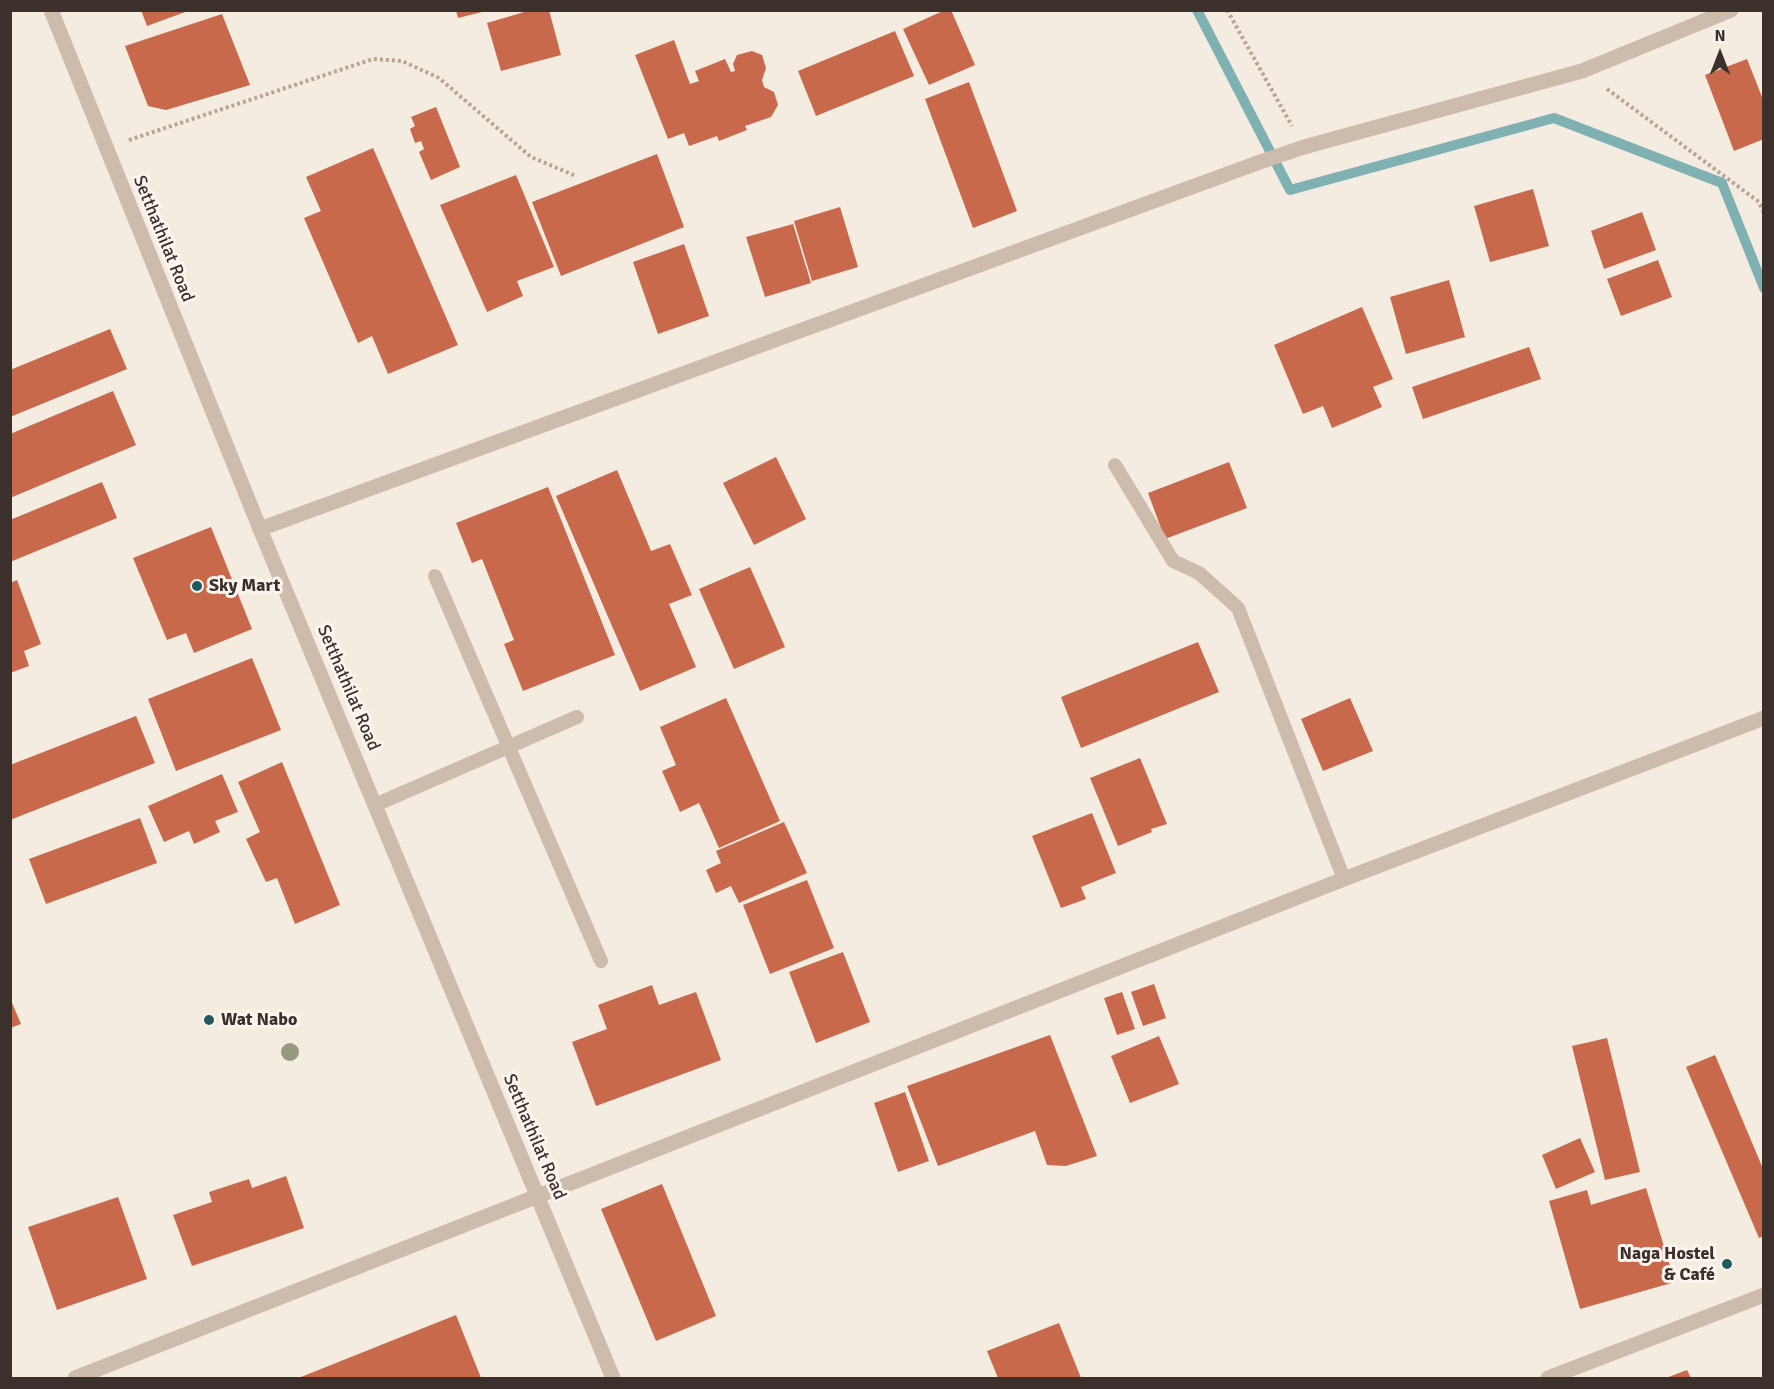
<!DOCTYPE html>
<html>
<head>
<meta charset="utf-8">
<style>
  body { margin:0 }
  #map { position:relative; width:1774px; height:1389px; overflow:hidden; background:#f4ebe1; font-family:Signika,sans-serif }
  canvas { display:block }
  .frame { position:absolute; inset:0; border:12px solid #3b302b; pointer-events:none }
  .north { position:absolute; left:1690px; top:24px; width:60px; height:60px; -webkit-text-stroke:4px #fbf5ee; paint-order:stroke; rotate:0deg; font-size:16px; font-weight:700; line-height:24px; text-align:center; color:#3b302b }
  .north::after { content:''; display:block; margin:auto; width:21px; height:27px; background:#3b302b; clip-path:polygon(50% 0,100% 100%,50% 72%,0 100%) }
</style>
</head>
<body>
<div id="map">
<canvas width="1774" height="1389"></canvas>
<div class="frame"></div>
<div class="north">N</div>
</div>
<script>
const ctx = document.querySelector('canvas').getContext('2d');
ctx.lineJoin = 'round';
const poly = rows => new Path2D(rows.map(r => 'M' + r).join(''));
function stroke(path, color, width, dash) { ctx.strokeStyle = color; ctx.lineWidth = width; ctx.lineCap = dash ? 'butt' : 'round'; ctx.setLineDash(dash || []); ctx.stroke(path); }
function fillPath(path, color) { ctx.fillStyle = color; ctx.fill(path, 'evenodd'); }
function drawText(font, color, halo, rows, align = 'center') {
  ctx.font = font + ' Signika,sans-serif'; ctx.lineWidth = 6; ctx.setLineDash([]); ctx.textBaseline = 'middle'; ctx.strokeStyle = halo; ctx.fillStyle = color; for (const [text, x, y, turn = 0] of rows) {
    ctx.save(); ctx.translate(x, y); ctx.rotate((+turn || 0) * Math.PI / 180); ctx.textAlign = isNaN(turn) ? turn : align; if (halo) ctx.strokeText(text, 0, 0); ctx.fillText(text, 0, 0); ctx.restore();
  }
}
stroke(poly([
  [1197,10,1290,190,1554,118,1722,183,1764,288]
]), '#7fb0b2', 10);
fillPath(poly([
  [141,10,188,10,188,11,147,26],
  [456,10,486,10,486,11,458,18],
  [531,10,549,10,561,55,501,71,487,23],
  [945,10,951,10,975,65,929,85,903,29],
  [222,14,250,85,166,110,148,106,125,46],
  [895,31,914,76,816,116,798,71],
  [674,40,690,84,699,81,695,71,725,59,731,72,735,71,733,64,737,55,752,51,762,55,766,68,762,80,764,87,774,92,778,105,771,117,745,126,747,130,719,141,717,136,689,146,684,133,668,139,635,55],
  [1747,59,1764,102,1764,139,1734,151,1705,75],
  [969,82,1017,211,973,228,925,99],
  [436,107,460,167,431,180,419,152,424,149,421,141,415,143,410,129,415,126,411,117],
  [373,148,458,345,388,374,372,336,358,343,304,218,321,211,306,177],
  [657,154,684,227,561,276,532,202],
  [516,175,554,267,517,281,523,296,487,312,440,205],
  [1533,189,1549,246,1490,262,1474,206],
  [840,207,858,267,812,281,794,221],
  [1642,212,1656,250,1604,269,1591,231],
  [793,224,811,283,765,297,746,237],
  [684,244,709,316,658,334,633,262],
  [1658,260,1672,297,1621,316,1607,279],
  [1449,280,1465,337,1406,354,1390,297],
  [1362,307,1393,379,1373,387,1382,407,1332,428,1323,406,1303,414,1274,345],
  [110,329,127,369,10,417,10,370],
  [1529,347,1541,379,1423,419,1412,387],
  [113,391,136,445,10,498,10,434],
  [776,457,806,519,754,545,723,483],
  [1229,462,1247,508,1165,539,1148,493],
  [617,470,651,551,670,544,692,595,669,604,696,667,640,691,556,496],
  [102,482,117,518,10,562,10,520],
  [548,487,615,655,523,691,504,644,514,640,482,559,472,563,456,523],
  [211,527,252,629,194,653,186,633,167,640,133,558],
  [750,567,785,647,734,669,699,589],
  [17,580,41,644,24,651,29,666,10,673,10,583],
  [1198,642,1219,692,1081,748,1061,697],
  [252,658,281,730,176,771,148,699],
  [726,698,780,821,719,848,699,803,680,812,662,771,676,765,660,727],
  [1350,698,1373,751,1323,771,1301,719],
  [136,716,155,763,10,820,10,765],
  [1140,758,1167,824,1151,829,1152,832,1118,846,1090,778],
  [282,762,340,905,295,924,277,878,266,882,246,839,260,832,238,782],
  [222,774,238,812,215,821,220,832,194,844,189,831,164,842,148,806],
  [1092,813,1116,873,1081,887,1086,899,1061,908,1032,836],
  [140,818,157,863,46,904,29,859],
  [784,822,807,873,739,903,731,886,716,893,706,870,721,863,716,851],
  [807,880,834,948,770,974,743,905],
  [843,952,870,1022,816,1043,789,972],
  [1154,984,1166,1018,1143,1026,1131,992],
  [652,985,659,1005,696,992,721,1060,596,1106,572,1042,607,1029,598,1005],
  [1122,992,1135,1029,1117,1035,1104,998],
  [10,998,21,1024,10,1028],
  [1050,1035,1097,1156,1066,1166,1047,1165,1035,1131,938,1166,907,1086],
  [1159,1036,1179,1084,1130,1103,1111,1056],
  [1607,1038,1640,1172,1605,1180,1572,1046],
  [1715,1055,1764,1171,1764,1236,1759,1238,1686,1067],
  [905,1092,929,1161,898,1172,874,1103],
  [1580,1138,1595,1172,1556,1189,1542,1155],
  [286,1176,304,1228,192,1266,173,1215,212,1202,209,1192,249,1179,252,1188],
  [662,1184,716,1316,656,1341,601,1209],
  [1646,1188,1675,1282,1580,1309,1549,1201,1587,1190,1591,1205],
  [118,1197,147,1279,57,1310,28,1227],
  [456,1315,481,1378,302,1378,301,1377],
  [1059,1323,1081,1378,998,1378,987,1351],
  [1687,1370,1691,1378,1666,1378]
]), '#c8694b');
stroke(poly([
  [1227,10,1292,126],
  [1607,89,1759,202,1764,213],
  [129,140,373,59,402,61,439,78,531,157,576,176]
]), '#b9a596', 4, [3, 3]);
stroke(poly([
  [1115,465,1173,561,1199,573,1238,608,1344,879],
  [435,576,601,961],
  [375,805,577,717]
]), '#cdbbac', 14);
stroke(poly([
  [260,529,1260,162,1304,147,1582,71,1731,10],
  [75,1378,1344,879,1764,718],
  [1548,1378,1764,1295]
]), '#cdbbac', 15);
stroke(poly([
  [51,10,260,529,613,1378]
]), '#cdbbac', 15);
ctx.fillStyle = '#969b7f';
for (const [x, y] of [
  [290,1052]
]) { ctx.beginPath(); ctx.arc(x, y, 9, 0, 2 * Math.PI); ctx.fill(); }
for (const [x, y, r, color] of [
  [197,586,6,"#1f5a5e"],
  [209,1020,6,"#1f5a5e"],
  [1727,1264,6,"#1f5a5e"]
]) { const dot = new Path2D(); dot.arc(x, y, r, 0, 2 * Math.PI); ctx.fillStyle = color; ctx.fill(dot); stroke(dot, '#fbf5ee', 2); }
drawText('18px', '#3b302b', '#fbf5ee', [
  ["Setthathilat Road",163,239,68],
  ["Setthathilat Road",348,688,67],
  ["Setthathilat Road",534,1137,67]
]);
drawText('bold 18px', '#3b302b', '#fbf5ee', [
  ["Sky Mart",209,586],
  ["Wat Nabo",221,1020],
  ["Naga Hostel",1715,1254,"right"],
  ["& Café",1715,1275,"right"]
], 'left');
</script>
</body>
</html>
